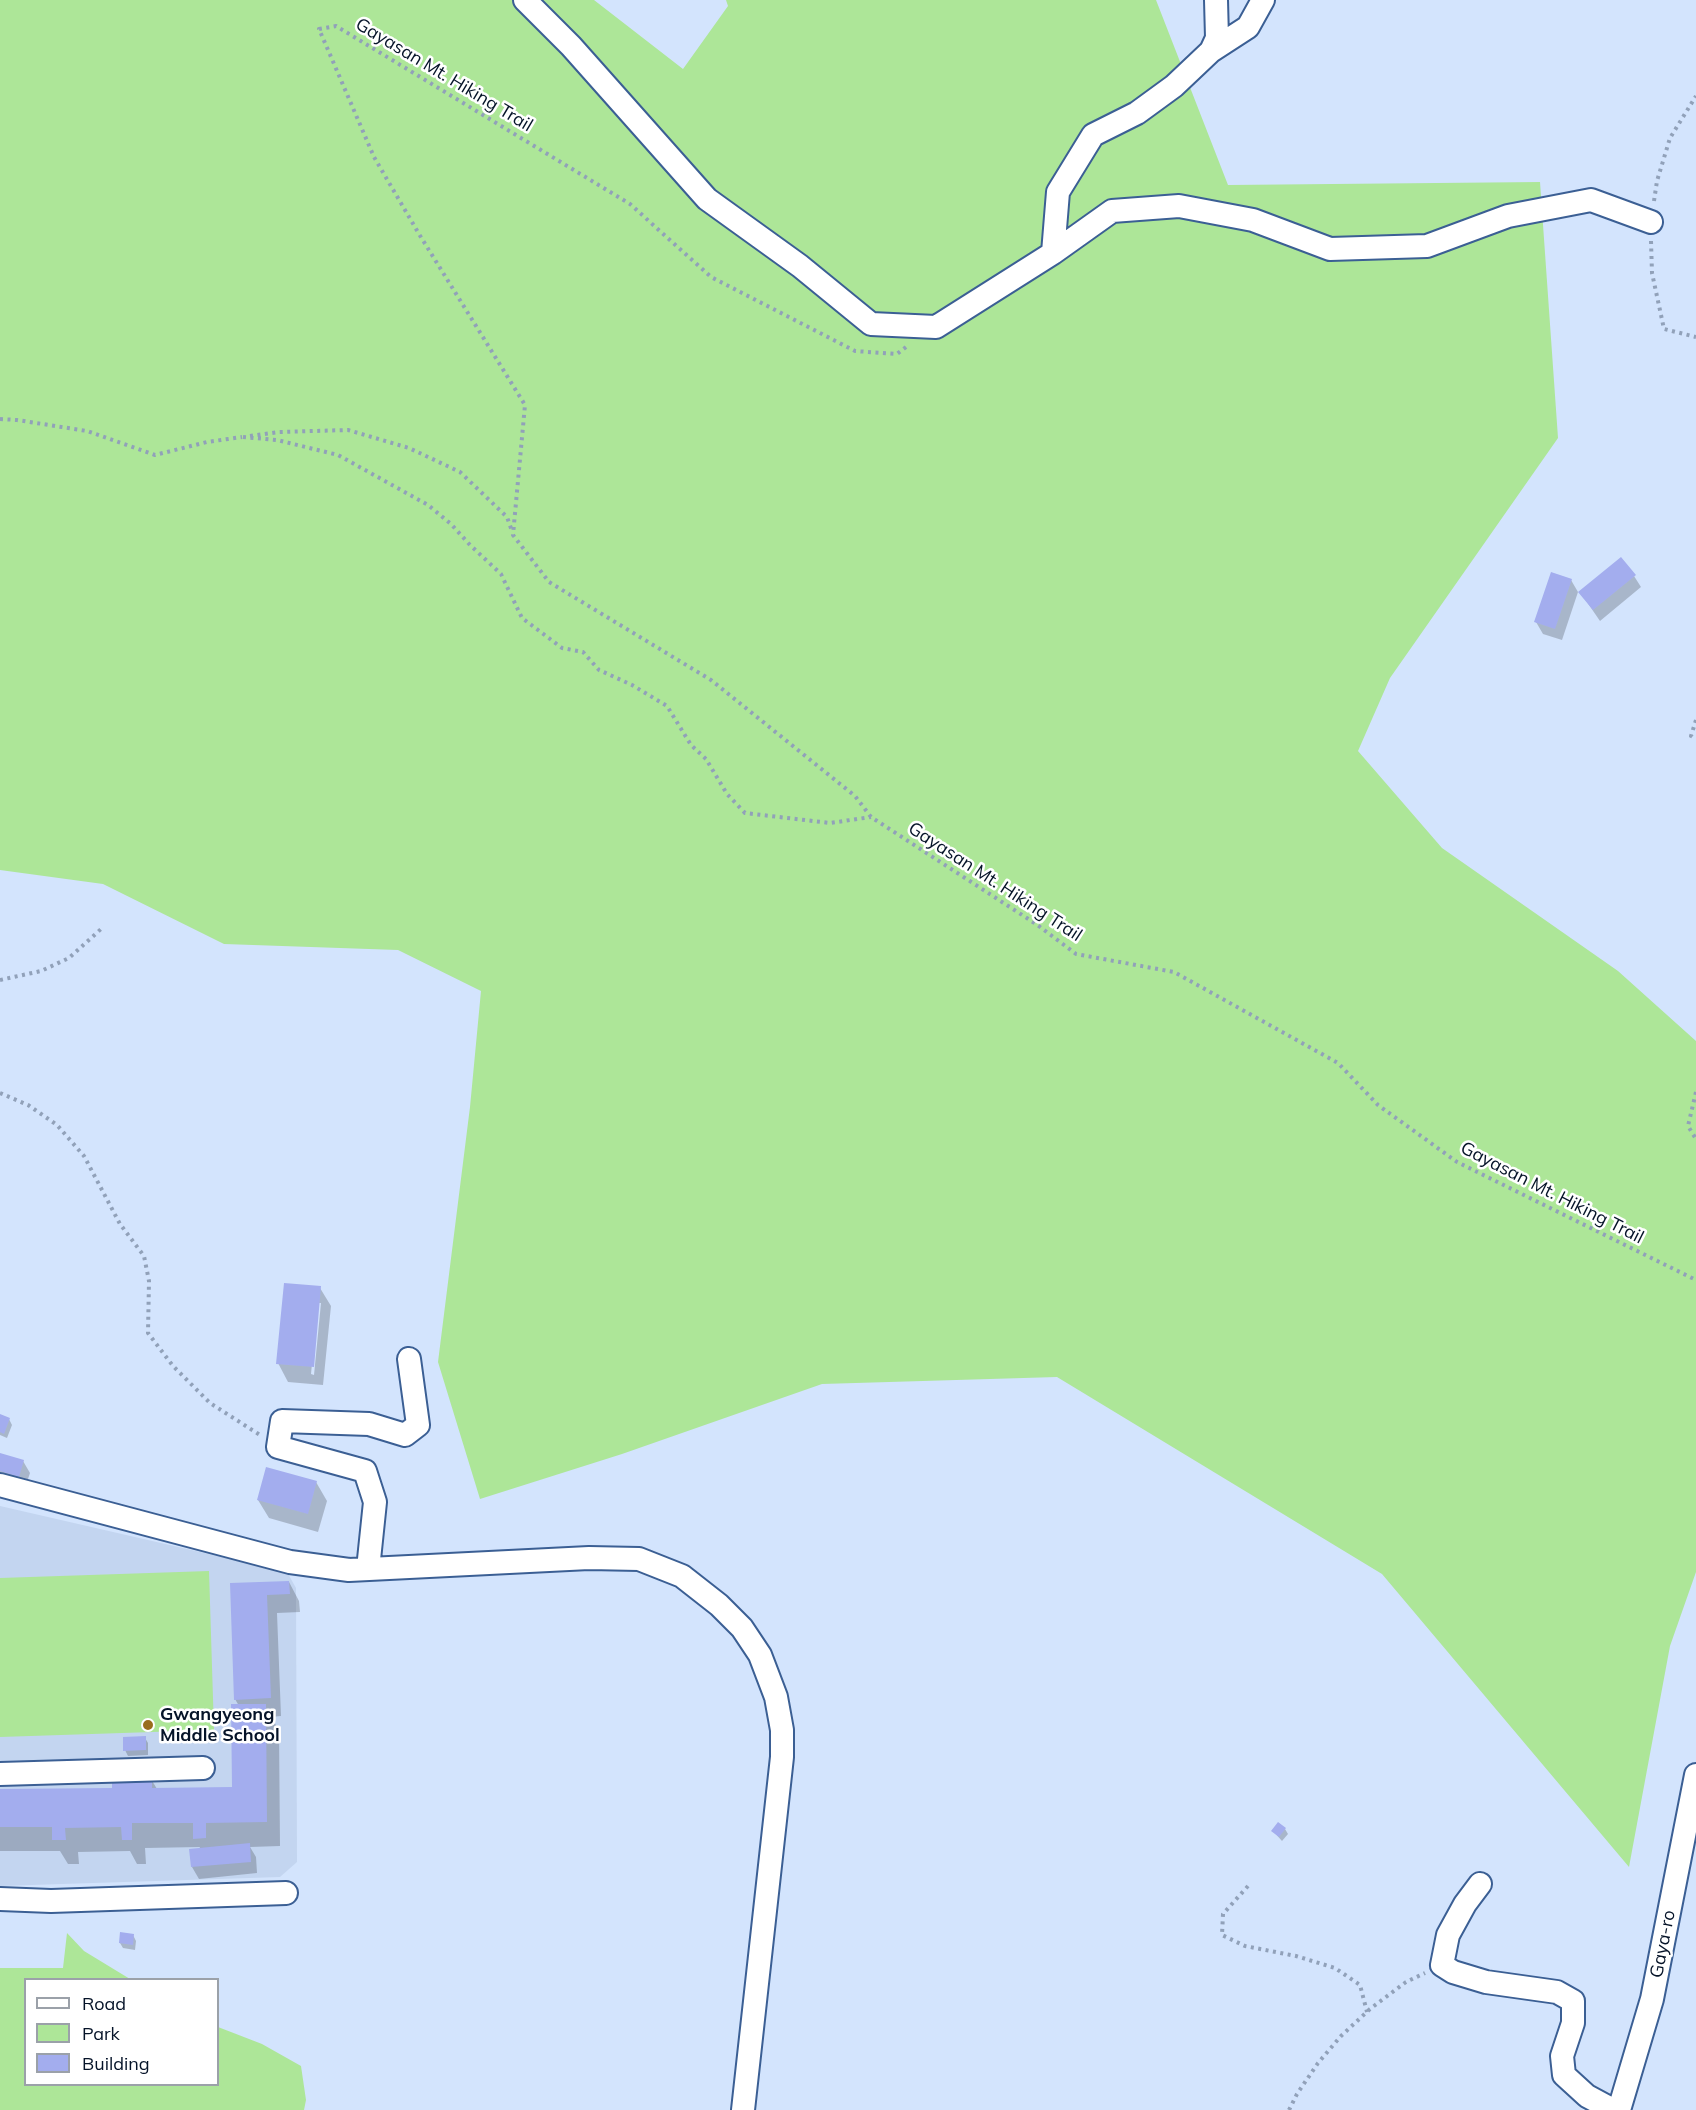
<!DOCTYPE html>
<html>
<head>
<meta charset="utf-8">
<style>
  body { margin:0 }
  #map { position:relative; width:1696px; height:2110px; overflow:hidden; background:#d3e4fd; font-family:Mulish,sans-serif }
  canvas { display:block }
  .legend { position:absolute; left:24px; top:1978px; width:195px; height:108px; box-sizing:border-box; background:#fff; border:2px solid #9ba1a9; margin:0; padding:8px 10px; list-style:none; font-size:18px; color:#051328 }
  .legend li { display:flex; align-items:center; gap:12px; height:30px }
  .legend b { width:30px; border:2px solid #9ba1a9 }
</style>
</head>
<body>
<div id="map">
<canvas width="1696" height="2110"></canvas>
<ul class="legend">
<li><b style="height:8px;background:#fff"></b>Road</li>
<li><b style="height:16px;background:#ade698"></b>Park</li>
<li><b style="height:16px;background:#a3adee"></b>Building</li>
</ul>
</div>
<script>
const ctx = document.querySelector('canvas').getContext('2d');
ctx.lineJoin = 'round';
function fillPath(path, color) { ctx.fillStyle = color; ctx.fill(path, 'evenodd'); }
const poly = rows => new Path2D(rows.map(r => 'M' + r).join(''));
function stroke(path, color, width, dash) { ctx.strokeStyle = color; ctx.lineWidth = width; ctx.lineCap = dash ? 'butt' : 'round'; ctx.setLineDash(dash || []); ctx.stroke(path); }
function drawText(font, color, halo, rows, align = 'center') {
  ctx.font = font + ' Mulish,sans-serif'; ctx.lineWidth = 5; ctx.setLineDash([]); ctx.textBaseline = 'middle'; ctx.strokeStyle = halo; ctx.fillStyle = color; for (const [text, x, y, turn = 0] of rows) {
    ctx.save(); ctx.translate(x, y); ctx.rotate((+turn || 0) * Math.PI / 180); ctx.textAlign = isNaN(turn) ? turn : align; if (halo) ctx.strokeText(text, 0, 0); ctx.fillText(text, 0, 0); ctx.restore();
  }
}
fillPath(poly([
  [0,1506,287,1572,296,1588,297,1862,280,1877,0,1886]
]), '#c3d5f0');
fillPath(poly([
  [0,0,594,0,683,69,728,6,726,0,1156,0,1228,185,1540,182,1558,438,1390,678,1358,751,1442,848,1618,971,1696,1041,1696,1572,1670,1646,1629,1867,1382,1574,1057,1377,822,1384,622,1454,480,1499,438,1362,470,1107,481,991,398,950,224,944,103,884,0,870],
  [209,1571,214,1730,0,1737,0,1578],
  [67,1933,84,1951,130,1979,26,1980,26,2084,218,2084,218,2027,262,2044,301,2066,306,2100,304,2110,0,2110,0,1968,63,1968]
]), '#ade698');
fillPath(poly([
  [1634,576,1641,587,1600,621,1580,592],
  [1571,580,1578,592,1562,640,1543,634,1536,622],
  [320,1288,331,1306,323,1385,288,1382,278,1363],
  [318,1303,321,1303,314,1375,311,1374],
  [0,1416,9,1419,12,1425,7,1438,0,1435],
  [0,1454,23,1461,30,1473,25,1488,0,1480],
  [316,1482,327,1501,318,1532,269,1518,258,1500],
  [289,1582,299,1601,300,1612,277,1613,281,1716,271,1717,279,1730,280,1846,250,1847,256,1857,257,1873,199,1879,192,1867,200,1847,145,1848,146,1864,137,1864,130,1851,78,1852,79,1864,68,1864,60,1851,0,1851,0,1790,113,1790,151,1779,157,1789,233,1788,239,1706,235,1699,231,1584],
  [145,1738,148,1743,148,1755,128,1756,125,1750],
  [1285,1829,1288,1834,1282,1841,1273,1831],
  [133,1935,136,1941,135,1950,123,1948,120,1943]
]), '#0003');
fillPath(poly([
  [1621,557,1636,575,1593,610,1578,592],
  [1551,572,1572,579,1555,629,1534,622],
  [284,1283,321,1286,314,1367,276,1364],
  [0,1414,10,1418,4,1434,0,1432],
  [0,1453,24,1460,19,1477,0,1471],
  [266,1467,317,1481,308,1514,257,1500],
  [289,1581,290,1594,267,1595,271,1698,234,1700,230,1583],
  [231,1704,266,1704,267,1822,206,1823,206,1838,193,1839,193,1823,132,1823,132,1840,122,1840,121,1827,65,1828,66,1840,52,1840,52,1827,0,1827,0,1789,112,1788,112,1778,152,1777,152,1788,232,1787],
  [146,1736,146,1750,123,1751,123,1737],
  [1278,1822,1286,1828,1279,1837,1271,1831],
  [250,1843,251,1862,191,1867,189,1849],
  [120,1932,134,1934,133,1945,119,1943]
]), '#a3adee');
const minor = poly([
  [525,0,571,46,707,199,800,266,871,324,936,327,1053,253,1058,192,1093,135,1137,113,1174,86,1211,51,1217,38,1216,0],
  [1211,51,1248,27,1263,0],
  [1053,253,1112,211,1179,206,1253,220,1330,249,1427,246,1508,216,1591,200,1651,222],
  [0,1485,290,1562,349,1570,589,1558,639,1559,682,1576,719,1605,742,1628,760,1655,776,1697,782,1730,782,1757,743,2110],
  [368,1569,375,1502,365,1471,278,1447,282,1421,369,1424,405,1435,418,1425,409,1359],
  [0,1774,203,1768],
  [1480,1884,1465,1904,1448,1935,1442,1965,1453,1972,1486,1982,1557,1992,1573,2001,1573,2023,1562,2056,1564,2075,1587,2096,1613,2110],
  [0,1899,51,1901,286,1893],
  [1619,2110,1652,1999,1696,1775]
]);
stroke(minor, '#3b5f94', 26);
stroke(poly([
  [1654,201,1657,181,1670,138,1696,96],
  [1651,241,1652,273,1664,329,1696,337],
  [906,347,897,354,855,351,711,277,630,204,336,26,319,29,374,157,419,234,525,405,513,535,549,582,711,680,855,796,871,817,1036,924,1076,954,1174,972,1338,1063,1378,1105,1457,1162,1696,1280],
  [0,419,17,420,87,431,155,455,207,442,242,437],
  [250,436,279,432,348,430,409,448,460,472,507,517,512,531],
  [243,437,277,440,338,455,428,505,451,524,470,545,501,574,522,618,562,648,583,652,599,670,632,685,667,706,691,745,706,759,727,794,745,813,830,823,871,817],
  [1696,720,1691,736,1696,738],
  [0,980,41,971,69,958,101,929],
  [1696,1092,1688,1126,1696,1139],
  [0,1093,28,1105,57,1125,84,1156,120,1224,144,1256,149,1281,148,1333,173,1366,210,1403,260,1435],
  [1248,1886,1223,1914,1222,1935,1245,1946,1296,1956,1335,1968,1360,1985,1367,2012],
  [1289,2110,1297,2094,1318,2063,1341,2036,1370,2009,1406,1982,1425,1973]
]), '#91a1b9', 4, [3, 4.5]);
stroke(minor, '#fff', 22);
for (const [x, y, r, color] of [
  [148,1725,6,"#996d1c"]
]) { const dot = new Path2D(); dot.arc(x, y, r, 0, 2 * Math.PI); ctx.fillStyle = color; ctx.fill(dot); stroke(dot, '#fff', 2); }
drawText('18px', '#051328', '#fff', [
  ["Gayasan Mt. Hiking Trail",444,75,31],
  ["Gayasan Mt. Hiking Trail",995,882,33],
  ["Gayasan Mt. Hiking Trail",1552,1193,27],
  ["Gaya-ro",1663,1944,-79]
]);
drawText('bold 18px', '#051328', '#fff', [
  ["Gwangyeong",160,1715],
  ["Middle School",160,1736]
], 'left');
</script>
</body>
</html>
